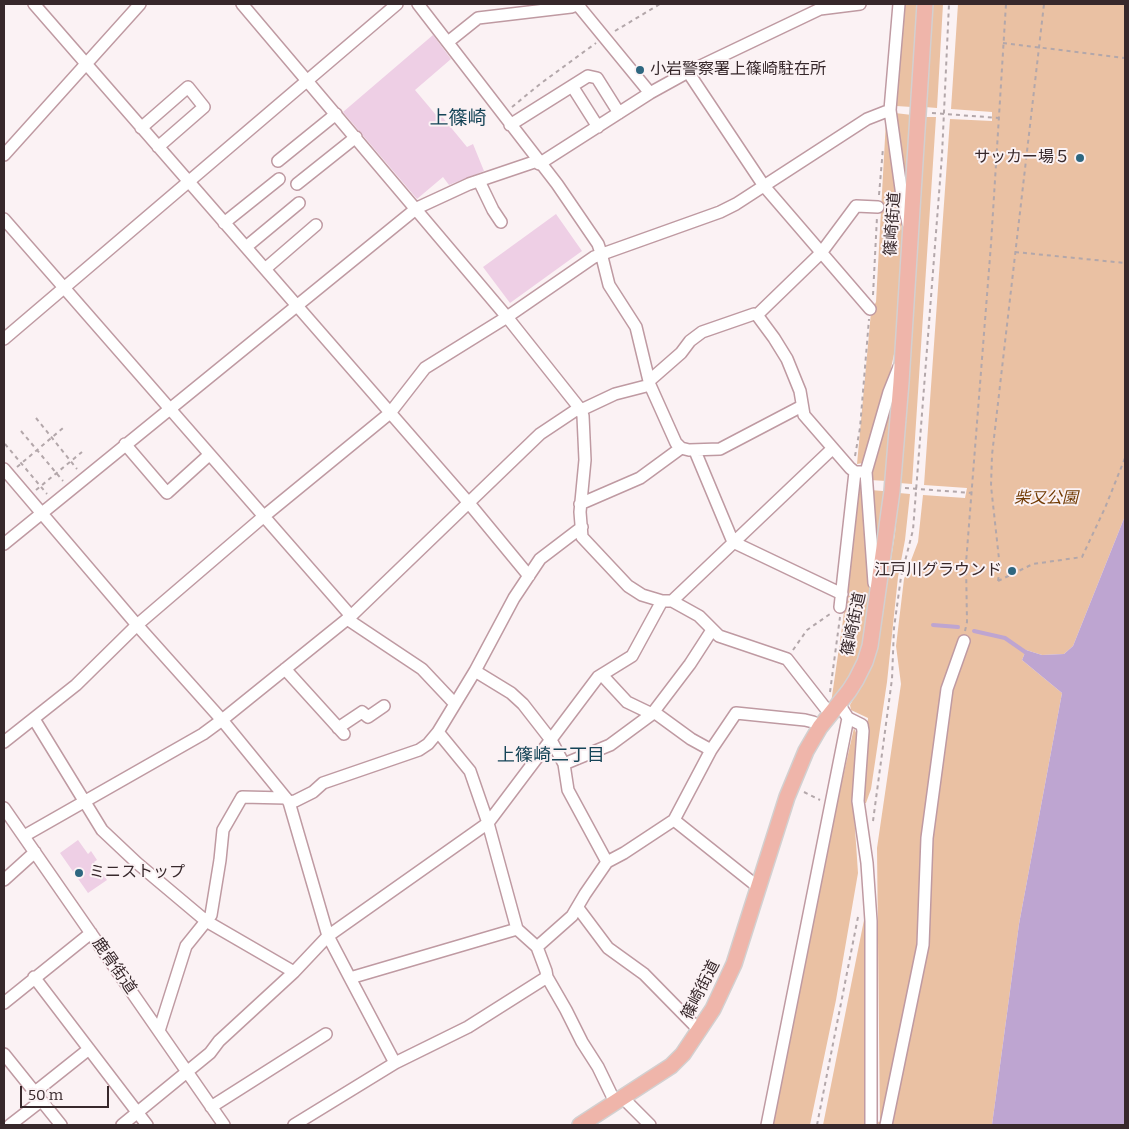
<!DOCTYPE html>
<html>
<head>
<meta charset="utf-8">
<style>
  body { margin:0 }
  #map { position:relative; width:1129px; height:1129px; overflow:hidden; background:#fbf2f4; font-family:Bitter,serif }
  canvas { display:block }
  .frame { position:absolute; inset:0; border:5px solid #37282b; pointer-events:none }
  .scale { position:absolute; left:20px; top:1086px; width:89px; height:22px; box-sizing:border-box; border:2px solid #37282b; border-top:0; padding-left:6px; font-size:15px; line-height:18px; white-space:nowrap; color:#37282b; -webkit-text-stroke:4px #fbf2f4; paint-order:stroke }
</style>
</head>
<body>
<div id="map">
<canvas width="1129" height="1129"></canvas>
<div class="frame"></div>
<div class="scale">50 m</div>
</div>
<script>
const ctx = document.querySelector('canvas').getContext('2d');
ctx.lineJoin = 'round';
function fillPath(path, color) { ctx.fillStyle = color; ctx.fill(path, 'evenodd'); }
const poly = rows => new Path2D(rows.map(r => 'M' + r).join(''));
function stroke(path, color, width, dash) { ctx.strokeStyle = color; ctx.lineWidth = width; ctx.lineCap = dash ? 'butt' : 'round'; ctx.setLineDash(dash || []); ctx.stroke(path); }
function drawText(font, color, halo, rows, align = 'center') {
  ctx.font = font + ' Bitter,"Noto Sans JP",serif'; ctx.lineWidth = 4; ctx.setLineDash([]); ctx.textBaseline = 'middle'; ctx.strokeStyle = halo; ctx.fillStyle = color; for (const [text, x, y, turn = 0] of rows) {
    ctx.save(); ctx.translate(x, y); ctx.rotate((+turn || 0) * Math.PI / 180); ctx.textAlign = isNaN(turn) ? turn : align; if (halo) ctx.strokeText(text, 0, 0); ctx.fillText(text, 0, 0); ctx.restore();
  }
}
fillPath(poly([
  [904,4,920,4,912,107,896,106],
  [932,4,943,4,937,108,925,107],
  [958,4,1125,4,1125,516,1073,646,1064,654,1042,655,1026,650,1022,660,1062,693,1019,924,992,1125,823,1125,864,920,865,1120,880,1122,877,848,901,684,896,646,904,579,918,542,923,495,965,498,967,488,924,485,950,119,992,121,992,112,951,109],
  [895,113,912,115,907,200],
  [924,117,936,117,912,484,899,483],
  [886,120,900,201,903,247,897,340,886,392,863,463,857,464,871,312,876,302],
  [894,392,886,481,870,480,871,470],
  [858,479,863,486,869,564,869,612,863,647,853,674,831,703,843,620],
  [870,490,883,491,883,495,884,496,876,565],
  [899,493,910,494,905,540,898,577,887,682,871,789,866,803,864,803,868,718,851,710,850,705,869,672,877,651,895,533],
  [854,728,857,735,853,799,858,873,836,1000,810,1125,773,1125,827,847]
]), '#eac1a3');
fillPath(poly([
  [1125,516,1125,1125,992,1125,1019,924,1062,693,1022,660,1026,650,1042,655,1064,654,1073,646]
]), '#bea5d1');
stroke(poly([
  [933,625,958,627],
  [974,631,1005,638,1028,654]
]), '#bea5d1', 4);
fillPath(poly([
  [433,35,451,59,415,90,436,115,439,113,467,147,473,144,484,171,449,185,443,177,417,199,343,112],
  [556,214,582,251,510,303,483,267],
  [78,840,88,854,91,851,97,860,94,862,107,880,88,893,60,853]
]), '#eecfe5');
const minor = poly([
  [34,4,468,502,529,576],
  [242,4,507,317,581,410,583,416,585,460,580,512,582,537,628,586,642,595,662,601,672,601,699,616,719,636,787,659,830,714],
  [418,4,557,184,598,244,601,253,609,285,636,327,650,385,676,443,681,448,689,450,720,449,802,406],
  [577,4,650,93],
  [899,4,890,110,903,203,908,223],
  [448,42,478,18,571,7,580,4],
  [688,72,764,186,870,309],
  [572,86,598,127],
  [510,125,588,76,597,78,619,113],
  [141,128,188,87,204,107,158,147],
  [4,155,140,4],
  [278,161,336,114],
  [539,164,650,93,688,72,820,9,860,4],
  [479,181,493,210,501,222],
  [297,184,356,137],
  [4,219,351,616],
  [224,223,279,179],
  [246,247,299,203],
  [265,269,316,225],
  [757,315,774,338,787,359,800,391,804,415,850,468,855,472,866,472],
  [4,339,397,4],
  [649,381,681,353,690,341,702,332,754,314,757,315,821,253,856,206,878,207],
  [581,410,615,394,650,385],
  [125,444,167,493,209,455],
  [695,451,733,542,842,594],
  [4,469,137,625,222,720,289,802,328,936,350,978,517,929,537,947,546,971,547,977,566,1010,582,1042,598,1067,615,1102],
  [580,504,640,478,681,448],
  [4,544,417,208,469,184,537,161],
  [874,583,866,472,889,392,899,367],
  [672,601,832,449],
  [840,607,855,472],
  [347,619,422,669,455,704],
  [285,669,344,734],
  [475,671,511,693,523,704,551,740,564,764,568,790,607,862],
  [602,675,627,702,652,714],
  [654,712,691,739,711,750],
  [848,718,862,725,863,731,858,801,867,863,871,921,871,1125],
  [34,719,102,830,137,863,206,921,294,972],
  [338,728,362,712,368,717,384,706],
  [438,732,470,771,488,823,517,929],
  [4,742,76,685,137,625,263,517,390,413,425,368,507,317,594,257,720,212,736,204,867,119,890,110],
  [564,764,610,745,652,714,690,664,712,630],
  [289,802,295,801,313,792,323,783,419,750,428,744,438,732,455,704,475,671,514,598,540,559,582,527],
  [4,808,224,1125],
  [674,820,758,887],
  [24,836,203,734,222,720,351,616,540,434,579,408],
  [4,880,35,852],
  [578,908,608,948,644,974,700,1031],
  [537,947,572,916,585,894,607,862,624,853,674,820,711,750,736,713,805,720,813,722,820,727],
  [34,977,147,1125],
  [350,978,395,1063],
  [4,1003,91,933],
  [159,1031,186,946,211,915,220,860,223,830,242,797,286,798],
  [4,1054,61,1125],
  [35,1092,89,1049],
  [623,1098,650,1125],
  [211,1107,326,1034],
  [10,1125,41,1101],
  [122,1125,210,1053,219,1041,294,972,328,936,488,823,598,677,632,656,662,601],
  [294,1125,395,1063,468,1027,547,977],
  [767,1125,848,718,839,704],
  [886,1125,923,945,927,838,947,689,964,641]
]);
const major = poly([
  [580,1125,671,1066,683,1054,713,1009,734,964,787,797,806,751,820,727,849,691,856,680,865,662,870,646,892,491,901,382,925,4]
]);
stroke(minor, '#bf9aa2', 14);
stroke(major, '#d3d0d0', 18);
stroke(poly([
  [615,31,660,4],
  [1003,43,1125,58],
  [512,107,540,84,596,43],
  [932,113,999,118],
  [879,195,883,148],
  [1015,252,1125,263],
  [873,295,877,217],
  [36,418,77,469],
  [21,431,63,481],
  [5,444,47,494],
  [855,456,860,428,869,319],
  [17,467,63,428],
  [905,488,972,493],
  [36,490,82,452],
  [998,581,1000,568,991,486,992,455,1044,4],
  [998,581,1033,564,1082,557,1105,508,1125,458],
  [965,631,967,622,966,563,991,244,1006,4],
  [793,650,807,630,830,614],
  [830,692,840,617],
  [804,792,820,800],
  [873,821,892,679,894,628,901,577,913,530,942,155,949,4],
  [817,1125,858,917]
]), '#b3a7aa', 2, [4, 4]);
stroke(minor, '#fff', 11);
stroke(major, '#efb5aa', 15);
for (const [x, y, r, color] of [
  [640,70,5,"#2e6780"],
  [1080,158,5,"#2e6780"],
  [1012,571,5,"#2e6780"],
  [79,873,5,"#2e6780"]
]) { const dot = new Path2D(); dot.arc(x, y, r, 0, 2 * Math.PI); ctx.fillStyle = color; ctx.fill(dot); stroke(dot, '#fbf2f4', 2); }
drawText('16px', '#37282b', '#fbf2f4', [
  ["小岩警察署上篠崎駐在所",650,70],
  ["サッカー場５",1070,158,"right"],
  ["江戸川グラウンド",1002,571,"right"],
  ["ミニストップ",89,873]
], 'left');
drawText('16px', '#37282b', '#fbf2f4', [
  ["篠崎街道",893,224,-86],
  ["篠崎街道",854,624,-78],
  ["鹿骨街道",114,966,55],
  ["篠崎街道",701,990,-63]
]);
drawText('italic 16px', '#723c05', '#fbf2f4', [
  ["柴又公園",1046,499]
]);
drawText('18px', '#154457', '#fbf2f4', [
  ["上篠崎二丁目",551,756]
]);
drawText('19px', '#154457', '#fbf2f4', [
  ["上篠崎",458,119]
]);
</script>
</body>
</html>
